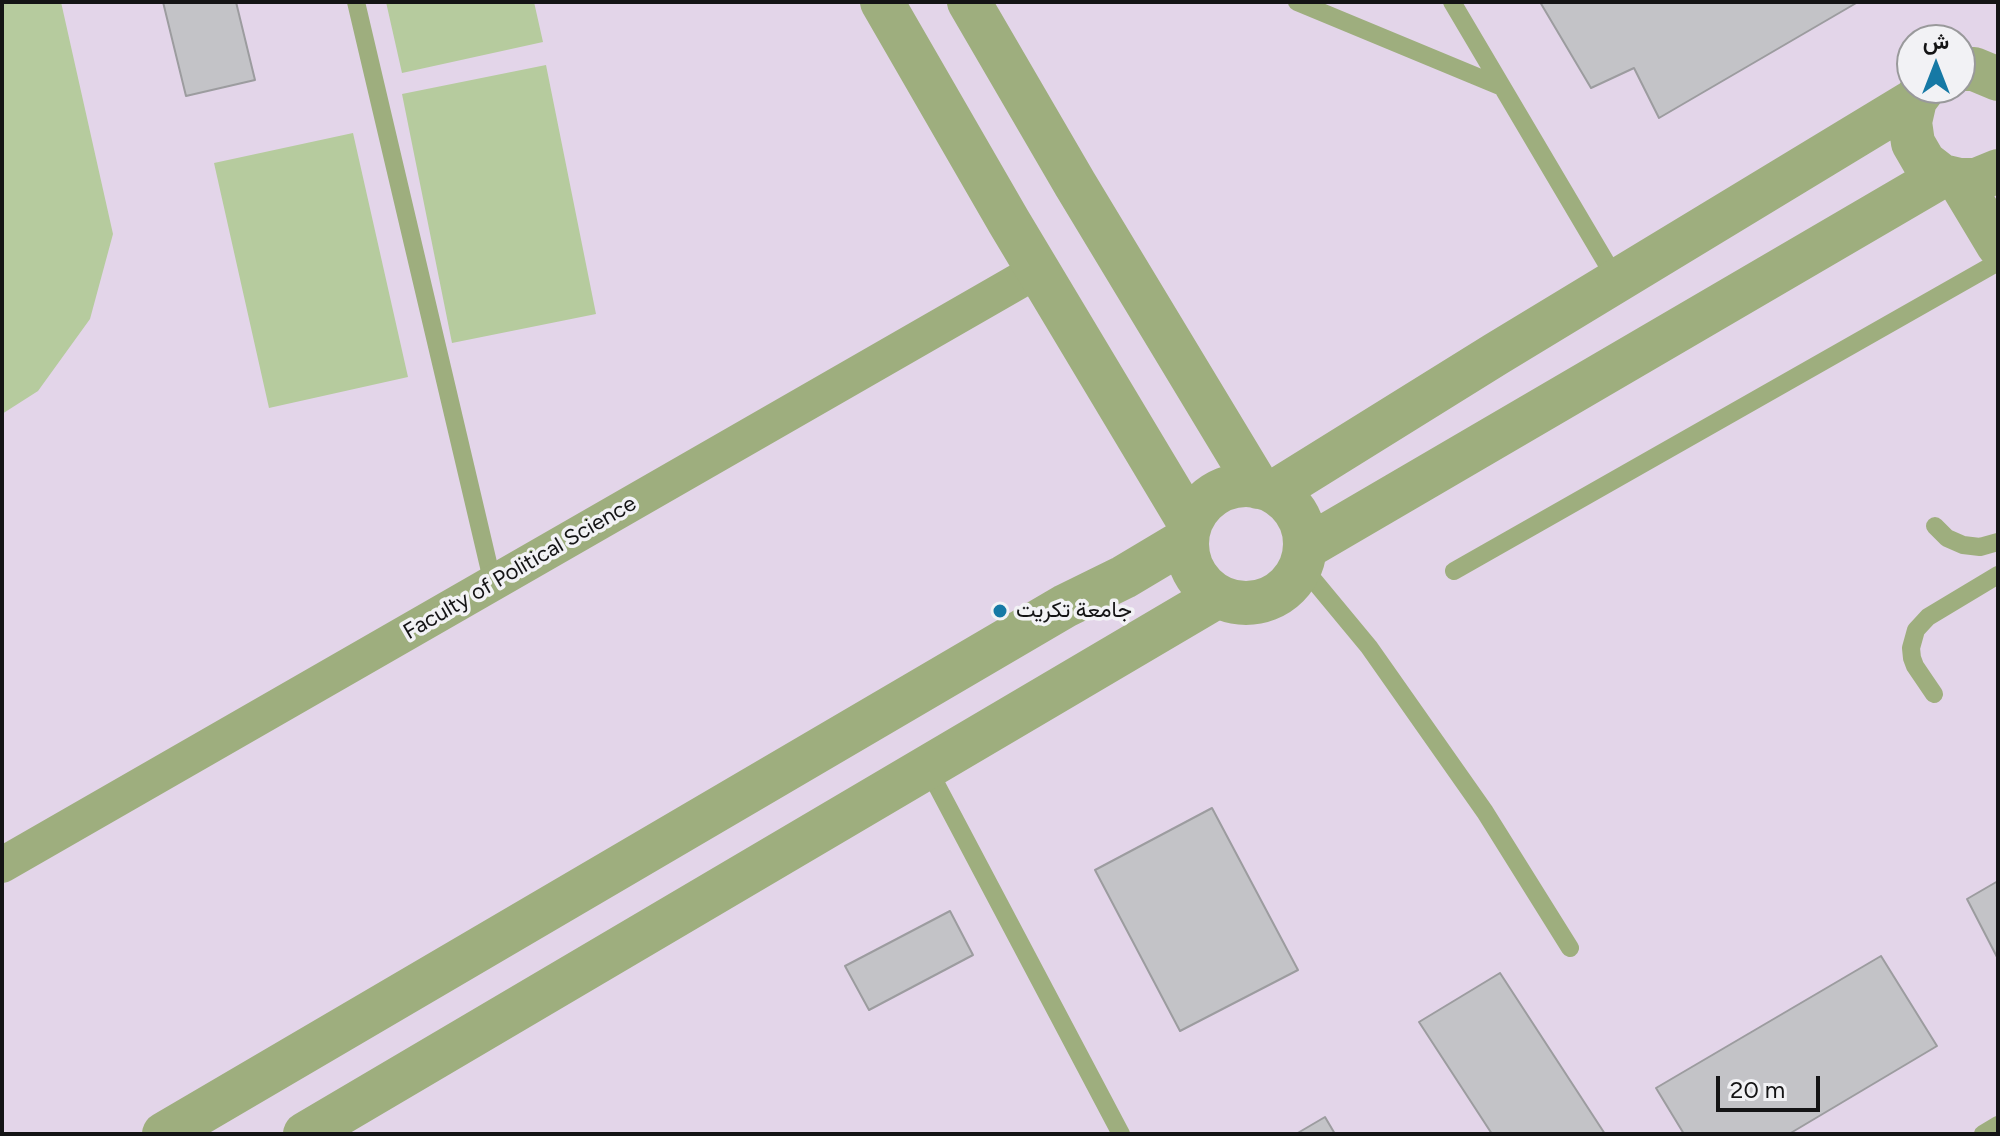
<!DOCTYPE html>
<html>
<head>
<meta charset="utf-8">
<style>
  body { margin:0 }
  #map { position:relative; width:2000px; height:1136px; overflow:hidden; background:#e4e4e8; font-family:Figtree,Vazirmatn,sans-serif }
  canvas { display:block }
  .frame { position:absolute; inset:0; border:4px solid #141415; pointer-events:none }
  .north { position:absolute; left:1896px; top:24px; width:80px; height:80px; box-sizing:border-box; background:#f2f2f5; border:2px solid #99999b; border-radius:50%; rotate:0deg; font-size:22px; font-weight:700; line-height:32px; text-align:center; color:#141415 }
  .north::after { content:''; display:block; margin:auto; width:28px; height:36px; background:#1679a5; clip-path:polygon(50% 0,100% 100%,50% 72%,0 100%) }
  .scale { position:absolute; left:1716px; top:1076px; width:104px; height:36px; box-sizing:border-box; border:4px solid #141415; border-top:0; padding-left:10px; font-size:24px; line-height:28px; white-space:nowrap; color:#141415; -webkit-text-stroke:6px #f2f2f5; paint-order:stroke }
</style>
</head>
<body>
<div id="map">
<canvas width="2000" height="1136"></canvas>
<div class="frame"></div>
<div class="north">ش</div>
<div class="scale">20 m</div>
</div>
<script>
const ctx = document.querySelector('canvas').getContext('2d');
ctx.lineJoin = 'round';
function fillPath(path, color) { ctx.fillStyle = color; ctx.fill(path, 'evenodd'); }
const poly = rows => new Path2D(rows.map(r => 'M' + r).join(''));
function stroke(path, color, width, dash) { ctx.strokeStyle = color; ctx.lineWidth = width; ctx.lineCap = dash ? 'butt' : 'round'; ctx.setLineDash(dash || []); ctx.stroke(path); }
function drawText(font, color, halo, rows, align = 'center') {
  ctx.font = font + ' Figtree,Vazirmatn,sans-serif'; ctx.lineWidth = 7; ctx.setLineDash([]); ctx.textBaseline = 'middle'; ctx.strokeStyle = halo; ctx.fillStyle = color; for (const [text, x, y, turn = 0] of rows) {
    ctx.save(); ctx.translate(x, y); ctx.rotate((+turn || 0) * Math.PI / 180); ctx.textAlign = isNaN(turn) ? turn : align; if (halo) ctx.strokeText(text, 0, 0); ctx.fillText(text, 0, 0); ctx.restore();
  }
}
fillPath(poly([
  [2,2,1998,2,1998,1134,2,1134],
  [1912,40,1960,40,1960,88,1912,88]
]), '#e3d5e9');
fillPath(poly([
  [2,2,61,2,113,234,90,319,38,391,2,414],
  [386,2,534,2,543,42,402,73],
  [546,65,596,314,452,343,402,94],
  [353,133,408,377,269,408,214,163]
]), '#b6cb9e');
const building = poly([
  [163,2,236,2,255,80,186,96,163,2],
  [1540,2,1858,2,1659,118,1634,68,1591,88,1540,2],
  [1212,808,1298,970,1180,1031,1095,870,1212,808],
  [1998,881,1998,959,1967,899,1998,881],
  [950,911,973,955,869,1010,845,966,950,911],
  [1881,956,1937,1046,1789,1134,1684,1134,1656,1088,1881,956],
  [1500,973,1605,1134,1492,1134,1419,1022,1500,973],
  [1325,1117,1335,1134,1296,1134,1325,1117]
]);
fillPath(building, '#c3c3c7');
stroke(building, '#9c9c9f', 2);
stroke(poly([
  [356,2,493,584],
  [1297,2,1502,87],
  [1452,2,1617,281],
  [1935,526,1947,538,1963,545,1980,547,1998,542],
  [1301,565,1369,647,1485,812,1570,948],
  [1454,571,1998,262],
  [1934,694,1915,666,1912,658,1911,648,1916,630,1928,617,1998,575],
  [927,767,1121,1134],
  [1983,1134,1998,1125]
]), '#9eae7e', 18);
stroke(poly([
  [2,865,1038,270]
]), '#9eae7e', 36);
stroke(poly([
  [882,2,1009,222,1190,524],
  [969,2,1075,184,1258,487],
  [1960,69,1974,69,1998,79],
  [1924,88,1915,100,1910,122,1913,143,1924,162,1942,176,1959,180,1976,180,1998,171],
  [1959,180,1998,245],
  '1187 544a59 59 0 1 1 118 0a59 59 0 1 1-118 0Z',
  [1274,492,1496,354,1915,100],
  [1305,548,1942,176],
  [164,1134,1065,606,1124,577,1186,540],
  [305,1134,1218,596]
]), '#9eae7e', 44);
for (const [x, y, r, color] of [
  [1000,611,8,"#1679a5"]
]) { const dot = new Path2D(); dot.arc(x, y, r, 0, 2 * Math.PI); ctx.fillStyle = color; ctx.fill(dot); stroke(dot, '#f2f2f5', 3); }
drawText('22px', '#141415', '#f2f2f5', [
  ["Faculty of Political Science",520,568,-30]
]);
drawText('22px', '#141415', '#f2f2f5', [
  ["جامعة تكريت",1016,611]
], 'left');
</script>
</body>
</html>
